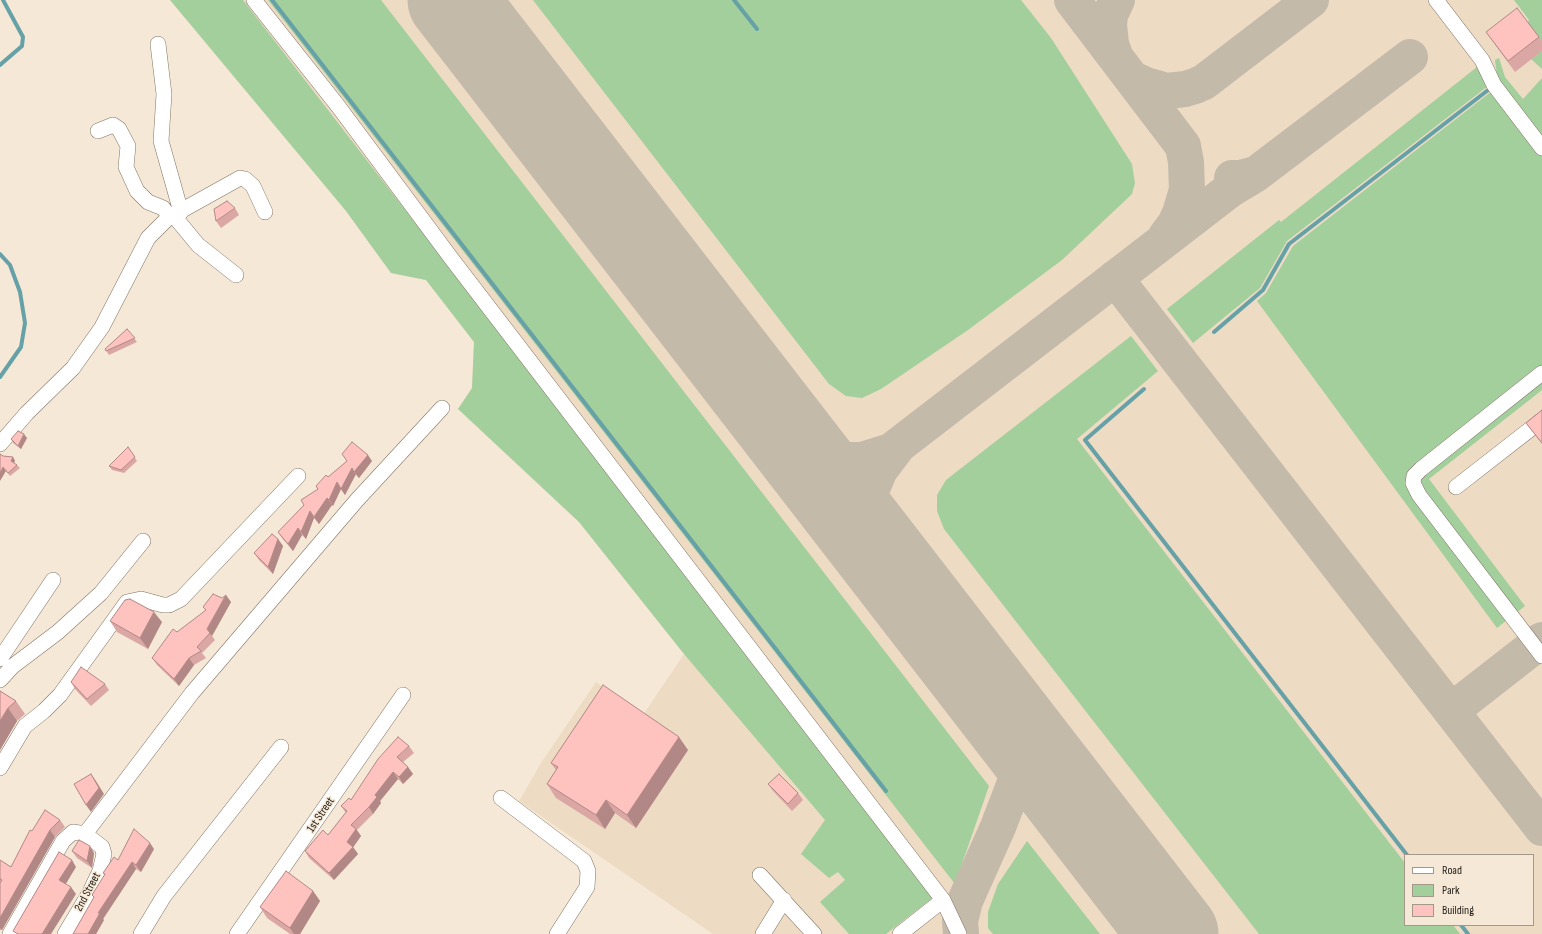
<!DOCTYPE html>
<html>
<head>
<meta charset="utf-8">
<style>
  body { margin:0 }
  #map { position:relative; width:1542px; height:934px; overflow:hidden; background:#f5e8d6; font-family:"Sofia Sans Condensed",sans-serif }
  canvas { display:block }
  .legend { position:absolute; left:1404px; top:854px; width:130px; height:72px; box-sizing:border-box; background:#f5e8d6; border:1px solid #a3998b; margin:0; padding:5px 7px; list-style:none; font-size:12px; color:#27221b }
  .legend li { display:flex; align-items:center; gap:8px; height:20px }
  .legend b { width:20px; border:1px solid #a3998b }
</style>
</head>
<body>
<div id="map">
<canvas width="1542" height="934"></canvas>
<ul class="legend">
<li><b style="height:5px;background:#fff"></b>Road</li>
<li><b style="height:11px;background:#a3cf9c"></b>Park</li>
<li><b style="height:11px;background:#fec2bf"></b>Building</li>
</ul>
</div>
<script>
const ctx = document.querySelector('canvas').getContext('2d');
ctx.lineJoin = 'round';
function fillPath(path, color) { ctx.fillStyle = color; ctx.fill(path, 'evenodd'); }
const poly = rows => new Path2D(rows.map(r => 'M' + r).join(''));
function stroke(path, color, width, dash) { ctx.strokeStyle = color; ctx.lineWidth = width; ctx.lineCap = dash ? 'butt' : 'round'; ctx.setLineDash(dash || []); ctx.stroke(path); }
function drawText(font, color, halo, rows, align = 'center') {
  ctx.font = font + ' "Sofia Sans Condensed",sans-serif'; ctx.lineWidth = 3; ctx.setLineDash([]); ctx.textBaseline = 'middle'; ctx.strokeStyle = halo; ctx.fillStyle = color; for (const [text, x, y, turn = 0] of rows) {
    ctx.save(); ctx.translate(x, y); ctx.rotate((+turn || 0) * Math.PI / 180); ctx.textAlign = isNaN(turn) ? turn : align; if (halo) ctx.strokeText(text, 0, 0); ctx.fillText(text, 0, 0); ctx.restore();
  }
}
fillPath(poly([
  [170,0,1542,0,1542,934,713,934,519,801,541,763,596,682,643,715,684,654,579,522,458,409,472,388,474,342,426,280,391,273,346,211],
  [1405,855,1533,855,1533,925,1405,925]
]), '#eddbc4');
fillPath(poly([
  [170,0,243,0,935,896,886,934,849,934,820,902,845,880,838,872,829,878,801,854,825,820,684,654,579,522,458,409,472,388,474,342,426,280,391,273,346,211],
  [268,0,381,0,989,786,955,884],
  [533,0,1021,0,1051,38,1132,164,1135,183,1132,194,1062,260,968,330,881,389,862,398,846,396,829,384],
  [1514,0,1542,0,1542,42,1527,23,1529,20],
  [1542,51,1542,69,1531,59],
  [1499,58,1505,77,1523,99,1542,78,1542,138,1501,84,1497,76,1495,60],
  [1477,67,1488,86,1287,241,1260,288,1193,343,1167,309,1279,220,1281,222],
  [1492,91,1542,156,1542,368,1409,476,1507,620,1497,628,1257,301,1266,293,1293,246],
  [1131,336,1158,371,1077,439,1405,863,1405,925,1453,925,1460,934,1259,934,944,529,937,511,937,495,946,480],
  [1542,378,1542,390,1429,479,1525,606,1515,614,1420,484,1421,476],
  [1027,841,1100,934,993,934,988,928,988,912,998,884]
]), '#a3cf9c');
stroke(poly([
  [272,0,886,791],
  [734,0,757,29],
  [0,65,22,46,23,37,3,0],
  [0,254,10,265,20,292,25,323,21,347,0,377],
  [1214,332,1263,290,1289,244,1492,87],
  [1144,389,1085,440,1407,855],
  [1461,925,1468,934]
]), '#65a1a7', 4);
stroke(poly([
  [1072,0,1183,146,1186,162,1187,190,1180,213,1175,224,1166,236],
  [1116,58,1111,44,1109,25,1110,15,1117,0],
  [1133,79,1146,85,1167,91,1185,89,1195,86,1204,82,1311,0],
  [1232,178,1241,178,1256,174,1410,57],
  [1115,278,1542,828],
  [787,433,814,452,830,458,846,460,862,460,891,451,1231,189,1256,174],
  [876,548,869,520,871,491,880,470,898,446],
  [1451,711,1542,640],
  [961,934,960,921,965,901,998,827,1029,746]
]), '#c4baaa', 36);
stroke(poly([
  [452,0,1174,934]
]), '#c4baaa', 89);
const minor = poly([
  [254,0,338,106,451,258,943,900,959,934],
  [1436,0,1482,60,1494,85,1542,148],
  [158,44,164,94,161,141,181,212],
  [98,131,113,125,119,129,128,146,126,167,137,191,148,202,163,208,170,217],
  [174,216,198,245,236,275],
  [1542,373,1421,469,1414,476,1413,483,1419,495,1542,656],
  [0,444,27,413,73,368,102,327,148,238,168,218,240,178,245,179,253,186,265,212],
  [1456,487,1542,420],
  [0,659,53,580],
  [0,680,13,666,58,632,101,593,143,541],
  [0,768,25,726,44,711,60,695,127,602,141,599,163,605,169,605,181,599,298,476],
  [501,798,584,861,588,871,587,887,557,934],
  [85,834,192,693,357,500,442,408],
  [760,875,814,934],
  [10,934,63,841,73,832,85,834,102,847,104,854,100,871,90,892,65,934],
  [141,934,164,896,281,747],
  [237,934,403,695],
  [763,934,784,900],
  [900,934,943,900]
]);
stroke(minor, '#807464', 16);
stroke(minor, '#fff', 15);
fillPath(poly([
  [1486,32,1539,37,1542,42,1542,51,1515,72],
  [235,208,239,215,221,228,216,221],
  [127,329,137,342,109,355,105,349],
  [1542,410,1542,444,1526,423],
  [27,438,21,449,13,443,11,439],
  [128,447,137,461,124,473,112,470,109,466],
  [3,456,13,457,15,461,14,463,17,465,20,468,10,476,6,471],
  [347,461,372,461,359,478,356,474,345,495,341,489,333,506,332,505,319,524,314,518,306,539,302,535,293,551,282,538,278,532,304,505,318,489,316,486,328,477],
  [278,539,283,546,273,574,259,560,254,553],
  [222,598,231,602,212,636,215,640,202,653,206,658,194,665,179,686,157,665,152,658,177,632,206,611,203,607],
  [110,621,162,622,148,649,117,632],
  [71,682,105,684,109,690,91,706,75,689],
  [0,691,16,701,25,714,17,721,0,750],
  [409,746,414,753,403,762,408,767,413,774,403,784,398,779,380,801,381,803,373,814,357,830,361,836,353,847,358,854,334,880,309,858,305,851,328,835,346,813,341,806,351,800],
  [688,750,636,828,615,813,605,829,556,798,547,784,556,770,551,763],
  [768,784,798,793,803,800,792,811,773,791],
  [60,820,65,827,55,837,2,930,0,930,0,860,11,867,32,831],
  [154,849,141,872,136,869,103,919,104,920,96,934,94,898,92,895,105,875,103,873,118,860],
  [72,851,94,853,92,868,77,858],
  [313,891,320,901,300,934,290,934,267,918,260,907]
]), '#daa7a4');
fillPath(poly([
  [24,434,27,438,21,449,18,446],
  [368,455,372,461,359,478,354,472],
  [13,457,15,461,13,464,11,461],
  [3,467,6,471,0,481,0,473],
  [352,468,356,474,345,495,341,489,333,506,329,500,337,482],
  [327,498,332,505,319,524,314,517],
  [310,511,314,518,306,539,301,532],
  [298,528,302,535,293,551,288,544],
  [278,539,283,546,273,574,268,567],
  [226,595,231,602,212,636,207,629],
  [154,612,162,622,148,649,140,638],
  [189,658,194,665,179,686,174,679],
  [8,708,17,721,0,750,0,721],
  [679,737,688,750,636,828,627,815],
  [408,767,413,774,403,784,399,777],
  [393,772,398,779,380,801,381,803,373,814,369,807,375,795],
  [91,774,96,781,104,794,91,812,86,805],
  [606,800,615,813,605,829,596,815],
  [356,829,361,836,352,849,347,842],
  [50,830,55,837,2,930,0,928,0,918],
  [150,843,154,849,141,872,136,865],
  [90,846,94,853,92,868,87,861],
  [353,847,358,854,334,880,329,873],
  [72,860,76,867,64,887,59,880],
  [132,862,136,869,103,919,104,920,96,934,88,934,98,913],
  [71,887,76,894,51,934,42,934],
  [313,891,320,901,300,934,294,934,290,928]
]), '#b28886');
const building = poly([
  [1517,8,1539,37,1508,61,1486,32,1517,8],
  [227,201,235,208,216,221,214,209,227,201],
  [127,329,135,338,106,351,105,349,127,329],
  [1542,410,1542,443,1526,423,1542,410],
  [18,431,24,434,18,446,11,439,18,431],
  [352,442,368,455,354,472,352,468,341,489,337,482,329,500,327,498,314,517,310,511,301,532,298,528,288,544,278,532,304,505,301,500,318,489,316,486,326,475,328,477,347,461,342,454,352,442],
  [128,447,135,457,121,470,109,466,128,447],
  [0,454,3,456,13,457,11,461,17,465,8,473,3,467,0,473,0,454],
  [272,534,278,539,268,567,254,553,272,534],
  [213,594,222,598,226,595,207,629,210,633,197,647,201,651,189,658,174,679,152,658,173,629,177,632,206,610,203,607,213,594],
  [130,599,154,612,140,638,110,621,125,600,130,599],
  [81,667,105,684,87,699,71,682,81,667],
  [603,685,679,737,627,815,606,800,596,815,547,784,558,767,551,763,603,685],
  [0,691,16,701,8,708,0,721,0,691],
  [398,737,409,746,397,757,408,767,399,777,393,772,375,795,377,797,369,807,351,825,356,829,347,842,353,847,329,873,305,851,323,830,328,835,347,811,341,806,349,798,351,800,378,759,398,737],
  [91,774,99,788,86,805,74,784,91,774],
  [779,774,798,793,788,804,768,784,779,774],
  [45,810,60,820,50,830,0,918,0,883,2,880,0,879,0,860,11,867,30,830,32,831,45,810],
  [134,829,150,843,136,865,132,862,98,913,100,913,88,934,73,934,94,897,92,895,105,874,103,873,114,857,118,860,134,829],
  [79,840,90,846,87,861,72,851,79,840],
  [59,852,72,860,59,880,71,887,42,934,18,934,13,931,59,852],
  [286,871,313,891,290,928,260,907,286,871]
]);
fillPath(building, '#fec2bf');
stroke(building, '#b28886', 1);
drawText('12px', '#27221b', '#f5e8d6', [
  ["1st Street",321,815,-56],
  ["2nd Street",88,892,-62]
]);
</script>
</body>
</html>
